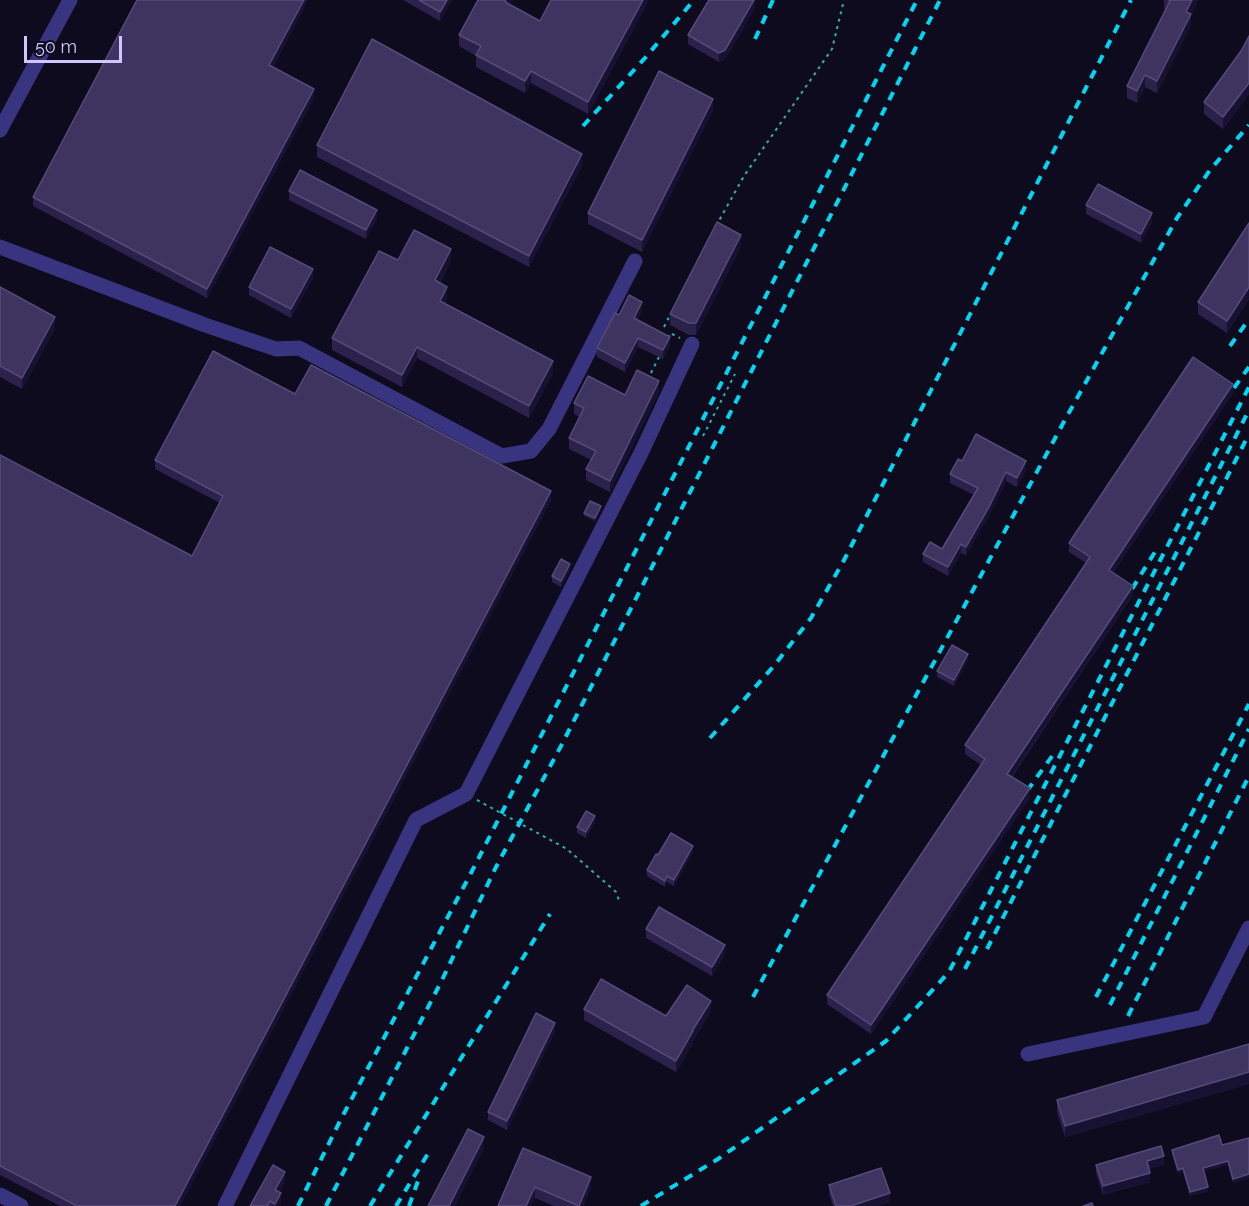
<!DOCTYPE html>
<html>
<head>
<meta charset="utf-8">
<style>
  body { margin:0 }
  #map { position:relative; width:1249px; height:1206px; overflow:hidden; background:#0e0b1e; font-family:Raleway,sans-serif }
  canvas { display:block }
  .scale { position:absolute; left:24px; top:36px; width:98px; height:27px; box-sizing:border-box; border:3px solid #cfc7ff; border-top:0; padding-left:8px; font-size:18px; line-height:21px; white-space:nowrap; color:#cfc7ff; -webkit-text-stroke:4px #0e0b1e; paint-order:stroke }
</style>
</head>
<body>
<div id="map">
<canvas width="1249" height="1206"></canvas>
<div class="scale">50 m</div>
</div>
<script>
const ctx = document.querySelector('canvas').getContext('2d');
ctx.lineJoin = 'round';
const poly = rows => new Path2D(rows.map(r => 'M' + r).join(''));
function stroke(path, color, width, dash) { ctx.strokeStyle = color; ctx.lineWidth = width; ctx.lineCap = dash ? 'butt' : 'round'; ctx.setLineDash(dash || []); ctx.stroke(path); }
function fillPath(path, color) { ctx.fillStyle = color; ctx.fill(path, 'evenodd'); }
stroke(poly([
  [716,226,744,176,832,49,844,0],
  [664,327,671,313],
  [668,338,670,333,680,338],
  [651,373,659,357],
  [703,436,735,374],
  [477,800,567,849,616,892,620,903]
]), '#28b3ac', 2, [3, 4.5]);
stroke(poly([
  [0,130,70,0],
  [0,247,205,325,276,349,299,348,502,456,531,451,549,429,635,261],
  [1028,1054,1204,1017,1249,928],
  [0,1195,21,1206],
  [225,1206,416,820,466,794,641,453,692,344]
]), '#38347f', 15);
stroke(poly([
  [755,39,773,0],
  [583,126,645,58,694,0],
  [1230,346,1249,319],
  [1234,388,1249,367],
  [1132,589,1155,552],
  [710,738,773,667,811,618,843,562,1131,0],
  [1027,791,1055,752],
  [987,949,1249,434],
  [965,969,1249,410],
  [753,997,1066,418,1177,218,1210,170,1249,125],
  [1096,997,1249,704],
  [1110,1005,1249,729],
  [1128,1016,1249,776],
  [298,1206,340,1121,471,873,917,0],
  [326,1206,442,980,496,867,561,746,940,0],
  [370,1206,550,914],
  [396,1206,429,1152],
  [409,1206,418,1181],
  [641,1206,718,1159,886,1041,949,972,1249,387]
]), '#00d7f2', 4, [9, 8]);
fillPath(poly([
  [308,0,273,67,314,98,207,298,33,206,33,197],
  [403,0,452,0,440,21],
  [648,0,648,2,588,114,531,83,525,93,476,67,476,56,459,46,459,35,510,5,540,21],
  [1164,0,1198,0,1191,15,1191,25,1157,93,1145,87,1137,103,1127,98,1127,86,1166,10,1164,9],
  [755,8,725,59,719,62,688,44,688,35],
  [1249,36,1249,94,1223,129,1204,114,1204,102,1241,51],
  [713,110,642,252,588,224,588,213],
  [317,145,582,166,529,267,317,157],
  [289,191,377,219,366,239,289,200],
  [1086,205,1152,222,1141,243,1086,214],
  [1249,223,1249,299,1227,333,1198,314,1198,302],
  [741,247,696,335,689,335,670,325,670,314],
  [398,260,451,261,440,283,447,298,445,304,553,373,529,418,417,358,402,387,332,350,332,338],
  [313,278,291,318,249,295,249,287],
  [0,287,55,329,22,389,0,377],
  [642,311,637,320,670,346,663,359,638,347,625,372,597,357,597,348,619,315],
  [659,392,610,492,586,480,586,469,591,460,569,449,569,438,580,417,574,414,574,403,625,395],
  [1233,393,1113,573,1133,595,1012,777,1030,797,871,1034,827,1004,827,995,981,765,965,754,965,745,1086,563,1069,552,1069,543],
  [295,394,551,500,180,1206,60,1206,0,1175,0,455,192,556,220,503,155,469,155,460],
  [1026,470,1017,487,1006,481,989,516,966,555,961,553,948,576,923,562,923,554,942,549,974,495,950,483,950,474],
  [601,509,595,521,584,516,584,513],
  [570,570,561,587,552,582,552,576],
  [968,660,954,686,937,677,937,671],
  [595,822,586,838,577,833,577,827],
  [693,852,674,886,667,882,665,887,647,876,647,870,658,855],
  [646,929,725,954,712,976,646,938],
  [584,1009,666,1016,711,1012,693,1041,693,1043,676,1072,584,1020],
  [555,1032,507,1130,488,1120,488,1112],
  [1249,1044,1249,1084,1065,1137,1057,1112,1057,1100],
  [1249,1138,1233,1183,1228,1165,1204,1171,1208,1191,1190,1196,1183,1172,1178,1174,1172,1154,1172,1150,1222,1145],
  [523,1148,591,1188,583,1206,554,1206,535,1198],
  [1096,1165,1164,1165,1149,1169,1150,1182,1103,1195,1096,1173],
  [285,1181,279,1192,281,1202,278,1206,250,1206],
  [829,1185,890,1202,877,1206,833,1206,829,1194]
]), '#2b224c');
fillPath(poly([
  [304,0,308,0,269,74,269,65],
  [447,0,452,0,440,21,440,12],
  [506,0,513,0,505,14,505,2],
  [643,0,648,0,648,2,588,114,588,102],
  [755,0,755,8,725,59,719,62,719,53],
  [1192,0,1198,0,1191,15,1191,25,1157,93,1157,81],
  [531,71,531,83,525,93,525,81],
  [1145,75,1145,87,1137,103,1137,91],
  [1249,83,1249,94,1223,129,1223,117],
  [314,89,314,98,207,298,207,289],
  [713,99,713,110,642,252,642,240],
  [582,154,582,166,529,267,529,256],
  [377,210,377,219,366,239,366,230],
  [1152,213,1152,222,1141,243,1141,234],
  [741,235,741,247,696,335,696,323],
  [451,249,451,261,435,292,435,280],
  [313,269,313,278,291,318,291,309],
  [447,287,447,298,440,313,440,301],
  [1249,287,1249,299,1227,333,1227,321],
  [642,302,642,311,634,327,634,318],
  [55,317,55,329,22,389,22,378],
  [670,337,670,346,663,359,663,350],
  [638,338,638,347,625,372,625,363],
  [417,347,417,358,402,387,402,375],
  [553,361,553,373,529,418,529,406],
  [659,381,659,392,610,492,610,481],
  [1233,384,1233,393,1109,579,1109,570],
  [1026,461,1026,470,1017,487,1017,478],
  [1006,472,1006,481,989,516,966,555,966,547],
  [551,491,551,500,180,1206,175,1206],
  [601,506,601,509,595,521,595,518],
  [961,544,961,553,948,576,948,567],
  [570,564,570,570,561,587,561,581],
  [1133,586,1133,595,1007,783,1007,774],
  [968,654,968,660,954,686,954,680],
  [1030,788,1030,797,871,1034,871,1025],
  [595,816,595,822,586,838,586,832],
  [693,846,693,852,674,886,674,880],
  [667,876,667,882,665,887,665,881],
  [725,945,725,954,712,976,712,967],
  [711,1001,711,1012,693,1041,693,1043,676,1072,676,1061,692,1031],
  [555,1023,555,1032,507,1130,507,1121],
  [1249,1072,1249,1084,1065,1137,1065,1126],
  [484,1137,484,1149,455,1206,449,1206],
  [1164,1156,1164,1165,1147,1170,1147,1161],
  [1228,1161,1228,1165,1203,1172,1203,1168],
  [1183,1168,1183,1172,1178,1174,1178,1170],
  [285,1172,285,1181,275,1199,275,1190],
  [1150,1173,1150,1182,1103,1195,1103,1186],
  [1249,1174,1249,1178,1233,1183,1233,1179],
  [591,1177,591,1188,583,1206,579,1206],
  [535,1187,535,1198,531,1206,526,1206],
  [1208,1187,1208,1191,1190,1196,1190,1192],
  [281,1193,281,1202,278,1206,275,1206,275,1204],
  [890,1193,890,1202,877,1206,851,1206]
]), '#181232');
const building = poly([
  [137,0,304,0,269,65,314,89,207,289,33,197,137,0],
  [419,0,447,0,440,12,419,0],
  [478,0,506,0,505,2,540,21,551,0,643,0,588,102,531,71,525,81,476,55,481,46,459,35,478,0],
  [709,0,754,0,725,50,719,53,688,35,709,0],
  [1169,0,1192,0,1186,12,1191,14,1157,81,1145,75,1137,91,1127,86,1170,1,1169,0],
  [1249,36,1249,83,1223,117,1204,102,1241,51,1249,36],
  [372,39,582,154,529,256,317,145,372,39],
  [659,71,713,99,642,240,588,213,659,71],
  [300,170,377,210,366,230,289,191,300,170],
  [1098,184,1152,213,1141,234,1086,205,1098,184],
  [717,222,741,235,696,323,689,323,670,314,717,222],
  [1249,223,1249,287,1227,321,1198,302,1249,223],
  [414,230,451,249,435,280,447,287,440,301,553,361,529,406,417,347,402,375,332,338,379,251,398,260,414,230],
  [270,247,313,269,291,309,249,287,270,247],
  [0,287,55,317,22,378,0,366,0,287],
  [629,295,642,302,634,318,670,337,663,350,638,338,625,363,597,348,615,313,619,315,629,295],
  [213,351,295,394,311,365,551,491,175,1206,77,1206,0,1166,0,455,192,556,223,496,155,460,213,351],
  [1193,357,1233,384,1109,570,1133,586,1007,774,1030,788,871,1025,827,995,985,759,965,745,1090,557,1069,543,1193,357],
  [637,370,659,381,610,481,586,469,596,451,569,438,584,408,574,403,588,376,625,395,637,370],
  [976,434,1026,461,1017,478,1006,472,989,507,966,547,961,544,948,567,923,554,930,542,942,549,978,488,950,474,958,459,962,461,976,434],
  [590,501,601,506,595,518,584,513,590,501],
  [561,559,570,564,561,581,552,576,561,559],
  [952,645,968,654,954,680,937,671,952,645],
  [586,811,595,816,586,832,577,827,586,811],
  [671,833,693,846,674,880,667,876,665,881,647,870,656,854,658,855,671,833],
  [659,907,725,945,712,967,646,929,659,907],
  [601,979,666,1016,687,985,711,1001,692,1031,693,1031,676,1061,584,1009,601,979],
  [536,1013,555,1023,507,1121,488,1112,536,1013],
  [1249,1044,1249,1072,1065,1126,1057,1100,1249,1044],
  [468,1129,484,1137,449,1206,428,1206,468,1129],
  [1219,1135,1222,1145,1249,1138,1249,1174,1233,1179,1228,1161,1203,1168,1208,1187,1190,1192,1183,1168,1178,1170,1172,1150,1219,1135],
  [1161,1146,1164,1156,1147,1161,1150,1173,1103,1186,1096,1165,1161,1146],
  [523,1148,591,1177,579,1206,535,1187,526,1206,498,1206,523,1148],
  [273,1165,285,1172,275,1190,281,1193,275,1204,270,1201,267,1206,250,1206,273,1165],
  [881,1168,890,1193,851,1206,836,1206,829,1185,881,1168],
  [1092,1203,1093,1206,1083,1206,1092,1203]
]);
fillPath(building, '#3d3460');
stroke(building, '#544b79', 1.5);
</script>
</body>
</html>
